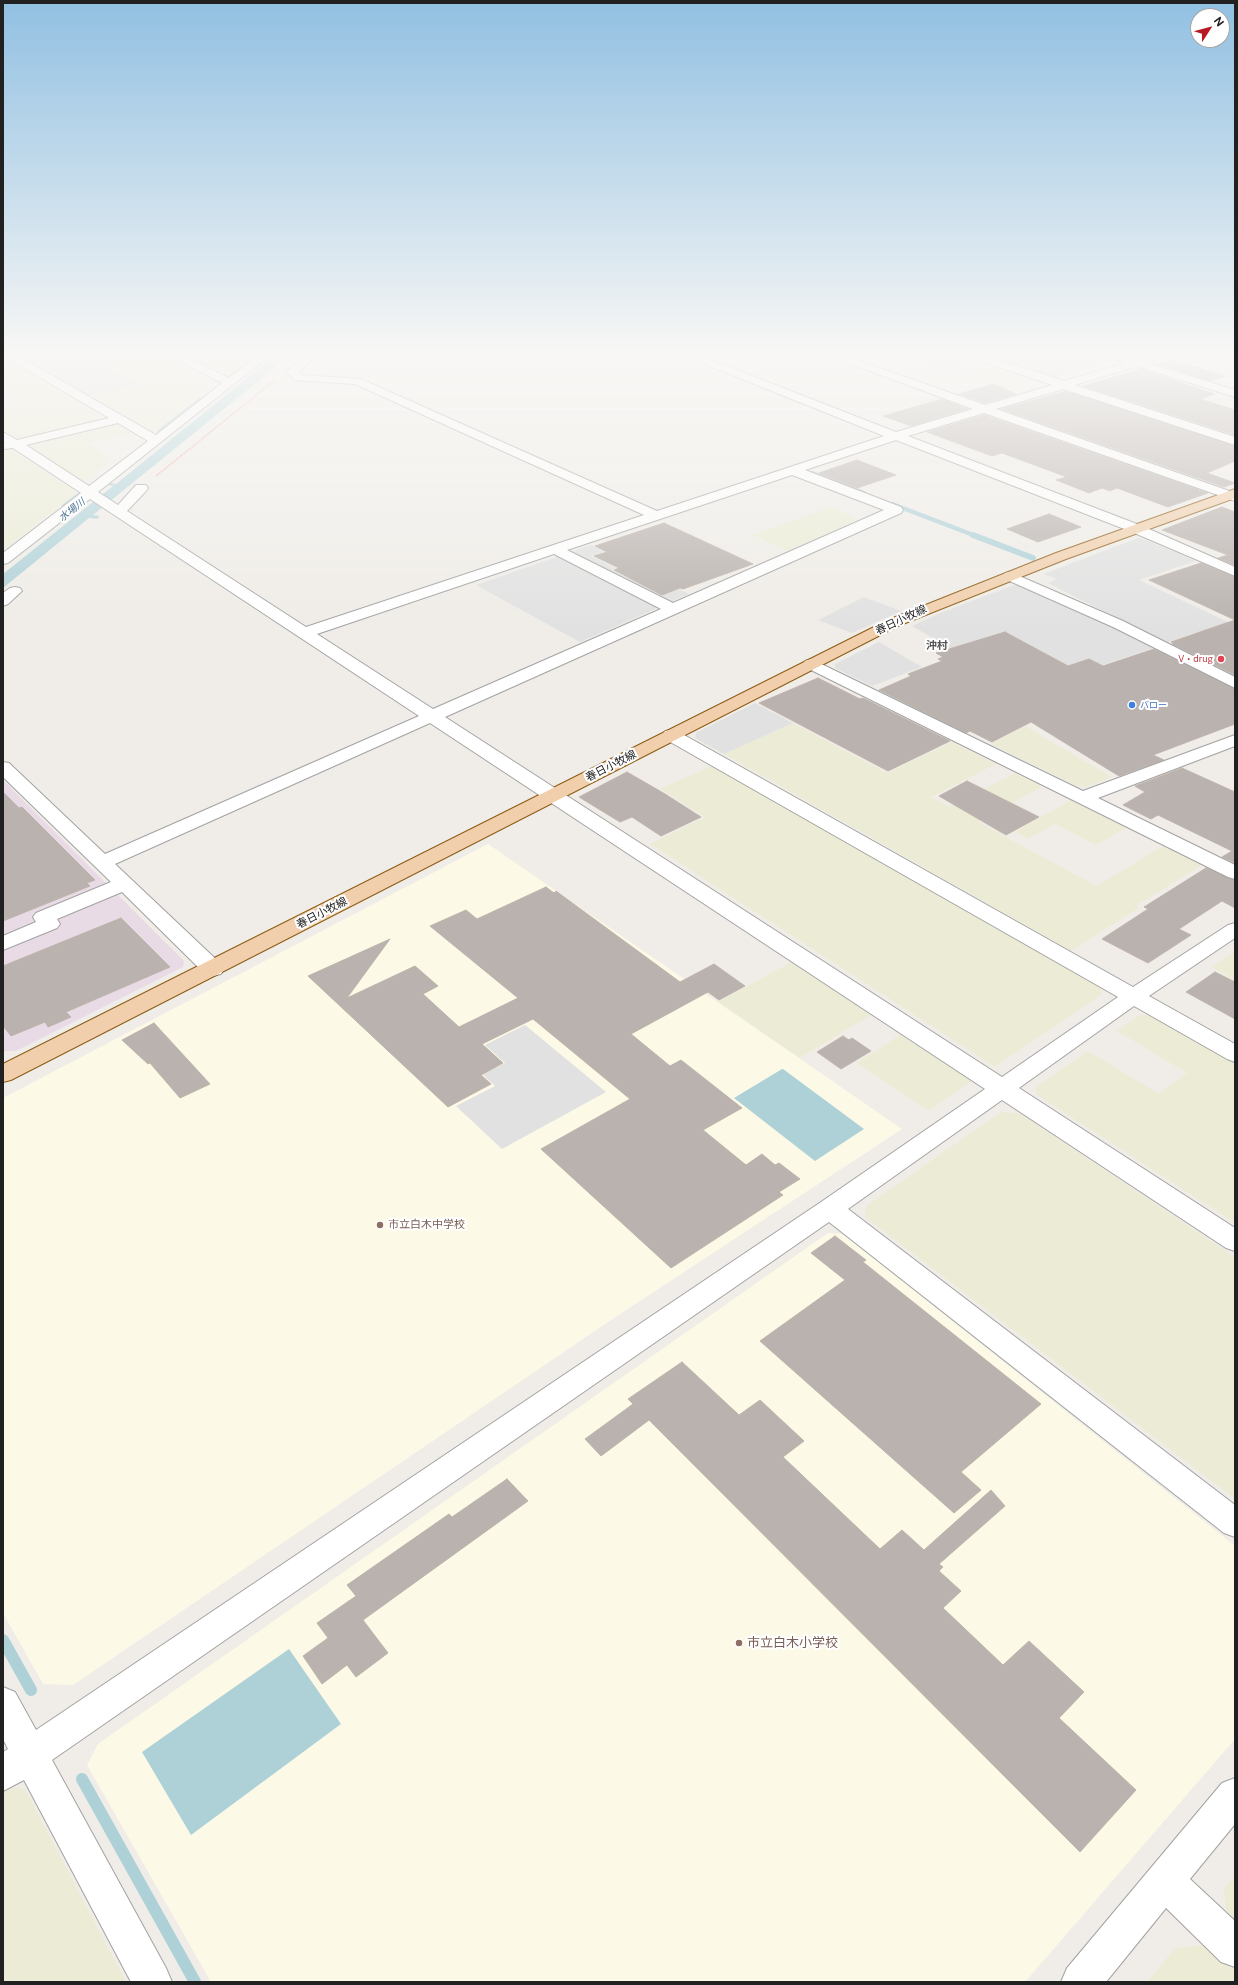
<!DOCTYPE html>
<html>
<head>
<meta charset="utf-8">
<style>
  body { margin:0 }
  #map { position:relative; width:1238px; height:1985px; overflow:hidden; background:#f0ede8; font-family:"Public Sans",sans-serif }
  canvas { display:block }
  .frame { position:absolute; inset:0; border:4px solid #212121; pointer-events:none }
  .north { position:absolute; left:1190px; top:8px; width:40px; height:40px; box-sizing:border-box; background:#fff; border:1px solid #a6a6a6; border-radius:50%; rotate:54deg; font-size:11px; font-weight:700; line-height:16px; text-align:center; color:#212121 }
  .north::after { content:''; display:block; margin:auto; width:14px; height:18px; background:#b91923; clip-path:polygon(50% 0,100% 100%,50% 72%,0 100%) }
</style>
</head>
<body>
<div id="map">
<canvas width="1238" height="1985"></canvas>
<div class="frame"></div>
<div class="north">N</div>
</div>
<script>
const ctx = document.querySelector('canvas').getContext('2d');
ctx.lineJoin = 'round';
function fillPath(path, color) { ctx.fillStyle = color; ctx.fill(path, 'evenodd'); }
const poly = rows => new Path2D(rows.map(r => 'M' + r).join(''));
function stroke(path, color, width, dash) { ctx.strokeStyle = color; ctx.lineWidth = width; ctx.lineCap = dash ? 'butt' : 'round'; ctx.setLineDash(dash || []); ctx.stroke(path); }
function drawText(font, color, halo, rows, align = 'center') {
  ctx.font = font + ' "Public Sans","Noto Sans JP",sans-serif'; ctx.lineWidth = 4; ctx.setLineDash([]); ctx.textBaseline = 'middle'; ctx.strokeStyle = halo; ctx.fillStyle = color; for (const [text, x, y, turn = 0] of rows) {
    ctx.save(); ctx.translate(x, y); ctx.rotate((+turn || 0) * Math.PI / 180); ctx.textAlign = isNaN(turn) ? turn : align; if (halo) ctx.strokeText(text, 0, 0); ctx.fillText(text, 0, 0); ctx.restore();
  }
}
fillPath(poly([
  [3,780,184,961,183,967,16,1051,4,1051,3,1049]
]), '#e8dbe6');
fillPath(poly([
  [488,844,902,1129,611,1320,73,1685,43,1684,3,1613,3,1098],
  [828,1233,843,1234,1235,1546,1235,1739,1025,1982,211,1982,87,1765,98,1744]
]), '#fcfae6');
fillPath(poly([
  [84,353,160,353,217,382,154,433,89,396,141,384],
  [179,353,245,353,253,357,228,377],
  [3,359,105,418,102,420,24,439,18,438,3,429,3,410,26,404,3,390],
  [997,365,1040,379,1004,390,961,375],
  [112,425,119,425,133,433,89,444,112,460,84,482,29,446,32,444],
  [5,450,15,451,77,493,3,550,3,451],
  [831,507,859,519,788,551,752,535],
  [793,723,887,773,952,742,996,764,931,797,950,807,1015,773,1042,787,978,822,1097,886,1163,846,1202,865,1136,906,1139,908,1071,951,724,754],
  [1025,726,1076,756,1112,777,1086,787,1077,786,991,744],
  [716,764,1101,986,1102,994,995,1067,650,844,705,817,660,789],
  [1071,800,1126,828,1096,845,1055,824,1028,839,1015,832],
  [1235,951,1235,980,1212,967],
  [791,962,871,1015,800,1058,718,1002],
  [1140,1015,1156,1016,1235,1062,1235,1223,1037,1095,1035,1087,1088,1051,1159,1094,1187,1073,1117,1031],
  [900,1035,972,1081,929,1111,857,1063],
  [1001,1112,1019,1113,1235,1257,1235,1499,865,1217,866,1206],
  [4,1787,25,1789,126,1982,3,1982],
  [1235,1876,1235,1933,1227,1926,1224,1888],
  [1216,1943,1235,1962,1235,1982,1147,1982,1174,1949]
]), '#ececd6');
fillPath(poly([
  [13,353,84,353,141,384,89,396],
  [897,353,961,353,978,359,943,369],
  [978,353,1095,353,1115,359,1055,378],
  [1138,538,1144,539,1196,561,1139,580,1232,624,1198,635,1194,633,1166,643,1048,583,1056,579,1043,574],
  [591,545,604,552,591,556,616,568,612,570,628,578,632,576,670,585,689,594,580,642,476,585],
  [1014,585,1018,585,1118,629,1154,648,1048,683,996,675,912,626,940,613],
  [864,597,901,611,852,633,818,620],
  [879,642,922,667,872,686,835,668,835,664],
  [755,703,793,723,724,754,695,738,696,733],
  [525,1025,606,1092,502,1149,456,1106,495,1086,482,1074,505,1063,485,1045]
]), '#e1e1e1');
fillPath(poly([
  [278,353,293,353,93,515,100,516,97,519,89,518,3,588,3,574,113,486,108,485,110,483,116,484],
  [782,1069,783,1069,864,1129,815,1161,734,1098],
  [289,1649,341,1724,191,1835,142,1752]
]), '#aed1d8');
stroke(poly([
  [230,377,261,353],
  [159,432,200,400],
  [812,473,864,493],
  [892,504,976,536],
  [64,506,79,495]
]), '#aed1d8', 4.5);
stroke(poly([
  [973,535,1033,558]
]), '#aed1d8', 6);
stroke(poly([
  [3,1640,31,1690],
  [82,1779,195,1982]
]), '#aed1d8', 12);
const building = poly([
  [1172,360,1226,376,1210,381,1157,364,1172,360],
  [1141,369,1215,394,1200,399,1235,410,1235,435,1083,386,1141,369],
  [994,384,1016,394,985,403,959,394,994,384],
  [1066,391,1235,446,1235,461,1207,473,1235,483,1224,487,1001,409,1066,391],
  [942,399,968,409,911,426,883,416,942,399],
  [984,415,1208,493,1168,507,1117,488,1110,491,1102,488,1089,493,1056,480,1067,477,1002,453,992,456,927,432,984,415],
  [857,460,896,475,857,488,819,473,857,460],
  [1222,507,1235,512,1235,565,1218,558,1228,555,1162,530,1222,507],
  [1049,514,1081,527,1038,542,1007,529,1049,514],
  [664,523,753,564,683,589,680,588,662,595,614,570,619,568,594,556,607,552,595,546,664,523],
  [1201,563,1235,577,1235,675,1172,644,1174,643,1171,642,1235,620,1149,580,1201,563],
  [1005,632,1068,666,1089,659,1103,666,1154,649,1235,689,1235,724,1153,755,1164,760,1119,776,1031,722,992,742,970,731,966,733,879,690,911,676,908,674,942,661,938,659,943,657,936,653,1005,632],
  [818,678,860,699,863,698,950,741,888,771,759,703,818,678],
  [1182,768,1235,792,1235,863,1222,857,1232,851,1158,815,1151,819,1123,805,1145,792,1135,786,1182,768],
  [627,772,665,794,701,817,661,836,632,817,620,822,579,797,627,772],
  [967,781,1039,817,1006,835,939,796,967,781],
  [3,792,19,808,22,807,95,880,87,883,90,886,3,921,3,792],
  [1206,868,1235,880,1235,908,1222,901,1179,929,1191,935,1148,963,1102,939,1148,909,1144,907,1206,868],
  [546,887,554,893,556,891,680,982,714,964,745,986,719,1000,708,992,631,1034,670,1066,681,1060,742,1108,703,1130,746,1165,762,1154,775,1165,779,1163,800,1179,779,1192,783,1195,671,1268,541,1149,630,1099,533,1019,482,1044,503,1063,481,1075,491,1084,448,1107,308,976,390,939,347,998,415,966,438,986,423,994,459,1027,518,998,430,926,466,910,477,919,546,887],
  [121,918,170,967,66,1012,71,1017,48,1027,45,1022,11,1036,3,1026,3,966,121,918],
  [1215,972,1235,982,1235,1019,1186,992,1215,972],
  [154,1023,210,1084,180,1098,150,1063,148,1064,122,1040,154,1023],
  [843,1036,849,1040,852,1038,871,1051,841,1069,817,1052,843,1036],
  [835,1236,866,1260,863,1262,1041,1404,961,1472,981,1490,954,1513,760,1341,845,1280,811,1253,835,1236],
  [682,1362,739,1415,760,1400,804,1441,783,1457,880,1549,902,1530,924,1550,991,1490,1005,1506,939,1564,943,1567,939,1571,961,1591,943,1608,1003,1665,1029,1641,1084,1692,1059,1718,1136,1790,1080,1852,649,1420,601,1456,585,1439,633,1404,628,1399,682,1362],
  [507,1479,528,1501,363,1620,388,1653,356,1677,347,1665,322,1684,303,1656,328,1638,317,1623,356,1596,347,1585,449,1514,452,1517,507,1479]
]);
fillPath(building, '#b9b2ae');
stroke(building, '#c0b4ac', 1);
const minor = poly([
  [3,353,13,353,156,435,222,383,164,353,178,353,229,378,261,353,273,353,98,492,118,505,136,485,146,485,148,488,146,491,127,511,306,627,644,515,355,384,295,380,286,372,308,353,320,353,299,372,302,375,361,379,657,511,884,436,677,353,693,353,896,432,973,409,821,353,837,353,985,405,1052,385,962,355,961,353,978,353,1064,381,1125,363,1101,353,1118,353,1137,359,1156,353,1174,353,1148,363,1235,390,1235,397,1137,366,1075,385,1235,437,1235,445,1063,389,996,409,1235,493,1235,501,984,413,908,436,1142,526,1235,567,1235,576,1132,532,896,440,805,470,901,507,903,510,901,513,445,717,1002,1077,1118,997,665,739,662,735,665,731,671,730,677,731,1133,987,1228,925,1235,923,1235,938,1149,996,1235,1044,1235,1062,1227,1059,1134,1006,1019,1088,1235,1228,1235,1251,1226,1248,1002,1100,848,1209,1235,1505,1235,1537,1224,1533,829,1222,52,1760,166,1968,172,1982,131,1982,24,1780,3,1791,3,1752,8,1749,3,1739,3,1687,15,1692,36,1730,821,1202,985,1089,430,723,115,864,221,964,224,969,221,974,213,976,205,974,122,892,57,919,60,924,57,928,3,950,3,936,36,922,33,917,36,913,111,882,3,777,3,762,9,763,105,854,419,716,90,499,8,563,3,564,3,553,81,493,13,448,4,449,3,444,5,443,3,441,3,432,17,440,109,418,3,356,3,353],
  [118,423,148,441,89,486,26,445,118,423],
  [792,475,884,510,673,603,567,550,792,475],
  [554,554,661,609,433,709,317,634,554,554],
  [1010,572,1123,621,1235,677,1235,688,1113,627,1005,579,1003,576,1005,573,1010,572],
  [15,587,20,588,22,591,8,604,3,606,3,593,10,588,15,587],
  [811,659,1083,791,1235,735,1235,746,1098,798,1235,865,1235,879,1228,877,805,667,803,664,805,661,811,659],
  [1235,1778,1235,1824,1190,1879,1235,1921,1235,1967,1221,1962,1166,1908,1106,1982,1061,1982,1067,1968,1222,1783,1235,1778]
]);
const major = poly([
  [1235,489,1235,498,1066,559,898,626,11,1080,3,1082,3,1064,888,620,1056,553,1235,489]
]);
stroke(minor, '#a2a2a2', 2);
stroke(major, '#8b5b12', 2);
stroke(poly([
  [156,476,275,380]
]), '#ea8380', 1.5, [1, 1]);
fillPath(minor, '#fff');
fillPath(major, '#f1cfac');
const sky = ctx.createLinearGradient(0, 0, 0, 631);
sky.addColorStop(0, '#91c0e2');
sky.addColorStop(0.56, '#f8f7f5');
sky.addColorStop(1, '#f8f7f500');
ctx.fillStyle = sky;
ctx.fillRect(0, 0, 1238, 631);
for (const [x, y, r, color] of [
  [1221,659,4,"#e0444e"],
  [1132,705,4,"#3f7fe0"],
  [380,1225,4,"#8d6e63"],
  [739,1643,4,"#8d6e63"]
]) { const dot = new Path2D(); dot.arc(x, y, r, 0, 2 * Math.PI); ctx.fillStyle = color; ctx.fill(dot); stroke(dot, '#fff', 1.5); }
drawText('9px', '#be3a42', '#fff', [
  ["V・drug",1213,659]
], 'right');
drawText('9px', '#366cbe', '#fff', [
  ["バロー",1140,705]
], 'left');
drawText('italic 10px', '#517896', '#fff', [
  ["水場川",72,510,-38]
]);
drawText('11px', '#212121', '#fff', [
  ["春日小牧線",901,620,-25],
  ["春日小牧線",611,766,-27],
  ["春日小牧線",322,913,-27]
]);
drawText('bold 11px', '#545454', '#fff', [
  ["沖村",937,646]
]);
drawText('11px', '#785e54', '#fff', [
  ["市立白木中学校",388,1225]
], 'left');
drawText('13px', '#785e54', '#fff', [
  ["市立白木小学校",747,1643]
], 'left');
</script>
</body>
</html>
